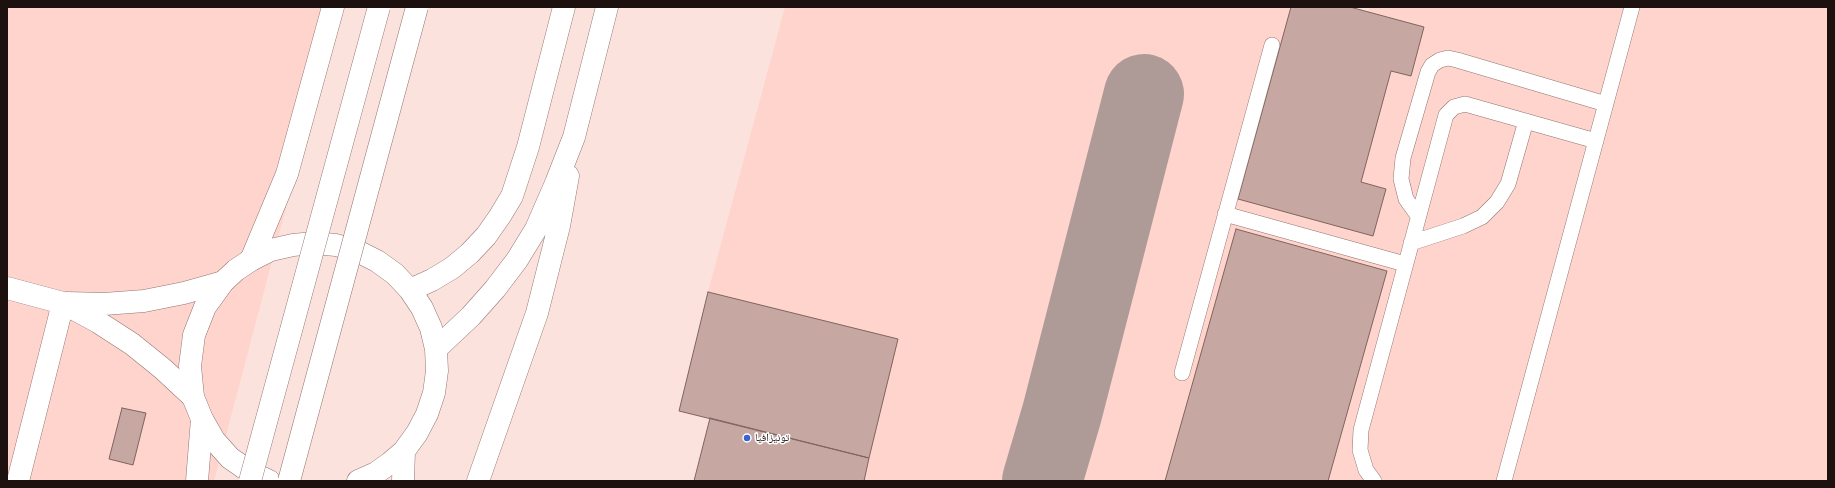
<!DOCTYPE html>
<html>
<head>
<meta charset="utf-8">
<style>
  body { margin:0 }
  #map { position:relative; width:1835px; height:488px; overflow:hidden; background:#fce2dd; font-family:"Alegreya Sans",sans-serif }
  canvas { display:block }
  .frame { position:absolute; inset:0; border:8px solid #1c110f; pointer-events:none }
</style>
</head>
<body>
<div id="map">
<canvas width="1835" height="488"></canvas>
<div class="frame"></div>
</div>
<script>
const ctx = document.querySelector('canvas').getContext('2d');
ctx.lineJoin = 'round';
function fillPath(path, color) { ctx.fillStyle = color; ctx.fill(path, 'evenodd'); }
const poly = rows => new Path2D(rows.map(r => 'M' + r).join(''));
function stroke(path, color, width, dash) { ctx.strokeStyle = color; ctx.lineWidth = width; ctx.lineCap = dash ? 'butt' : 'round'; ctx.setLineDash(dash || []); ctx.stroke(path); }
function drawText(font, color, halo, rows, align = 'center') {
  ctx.font = font + ' "Alegreya Sans","Noto Naskh Arabic",sans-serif'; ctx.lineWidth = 3; ctx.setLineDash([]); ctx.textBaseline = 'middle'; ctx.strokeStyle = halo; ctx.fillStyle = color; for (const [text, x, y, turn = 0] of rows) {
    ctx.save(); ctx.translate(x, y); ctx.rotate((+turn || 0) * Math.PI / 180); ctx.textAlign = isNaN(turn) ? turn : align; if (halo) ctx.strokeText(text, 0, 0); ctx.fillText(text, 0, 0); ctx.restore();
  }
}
fillPath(poly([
  [7,7,339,7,214,481,7,481],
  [785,7,1350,7,1368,12,1370,7,1828,7,1828,481,694,481,710,418,679,411,708,292]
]), '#fed4cd');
stroke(poly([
  [1042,481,1062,413,1144,94]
]), '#ae9a96', 80);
const building = poly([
  [1291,7,1350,7,1424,27,1411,76,1391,71,1361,182,1386,189,1373,236,1238,199,1291,7],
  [1236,229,1387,271,1328,481,1165,481,1236,229],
  [708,292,898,339,869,458,679,411,708,292],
  [122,408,146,413,133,465,109,459,122,408],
  [710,418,869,458,864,481,694,481,710,418]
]);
fillPath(building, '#c7a7a1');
stroke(building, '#80645e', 1);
const service = poly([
  [1225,214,1405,264],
  [1418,216,1406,199,1401,179,1403,158,1428,72,1432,65,1440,60,1448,58,1457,60,1606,104],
  [1411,243,1463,226,1482,217,1497,202,1508,184,1526,121],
  [1182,373,1272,45],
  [1374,481,1366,470,1360,450,1361,430,1446,115,1454,107,1465,104,1596,141],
  [1504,481,1632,7]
]);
const minor = poly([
  [7,288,63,303,98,322,132,344,163,369,193,397],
  [67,303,104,304,144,301,184,293,223,282],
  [18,481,63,303]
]);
const tertiary = poly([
  [410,290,432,280,452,268,470,253,486,236,500,216,512,196,528,147,564,7],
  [436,349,471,316,495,289,517,260,536,229,556,183,574,137,607,7],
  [269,481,250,472,230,458,214,440,202,419,193,397,190,366,194,335,205,307,223,282,236,270,251,260,271,250,293,245,314,243,336,245,357,251,377,261,395,274,410,290,422,308,431,328,436,349,437,371,434,393,427,414,417,433,404,451,390,463,376,473,358,481],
  [403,481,404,451],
  [478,481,537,313,559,226,568,176]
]);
const trunk = poly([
  [251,260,287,174,333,7],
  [197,481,202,419]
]);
stroke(service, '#937570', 16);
stroke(minor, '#937570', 23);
stroke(tertiary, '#937570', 23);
stroke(trunk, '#937570', 23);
stroke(service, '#fff', 15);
stroke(minor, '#fff', 22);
stroke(tertiary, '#fff', 22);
stroke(trunk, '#fff', 22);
const trunkBridge = poly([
  [250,481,379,7],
  [289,481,417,7]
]);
stroke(trunkBridge, '#937570', 23, []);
stroke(trunkBridge, '#fff', 22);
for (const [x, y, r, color] of [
  [747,438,4,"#3963d4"]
]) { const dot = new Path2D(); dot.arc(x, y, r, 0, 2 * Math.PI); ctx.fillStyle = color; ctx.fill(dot); stroke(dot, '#fff', 1.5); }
drawText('11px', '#1c110f', '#fff', [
  ["تونيزافيا",755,438]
], 'left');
</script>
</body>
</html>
